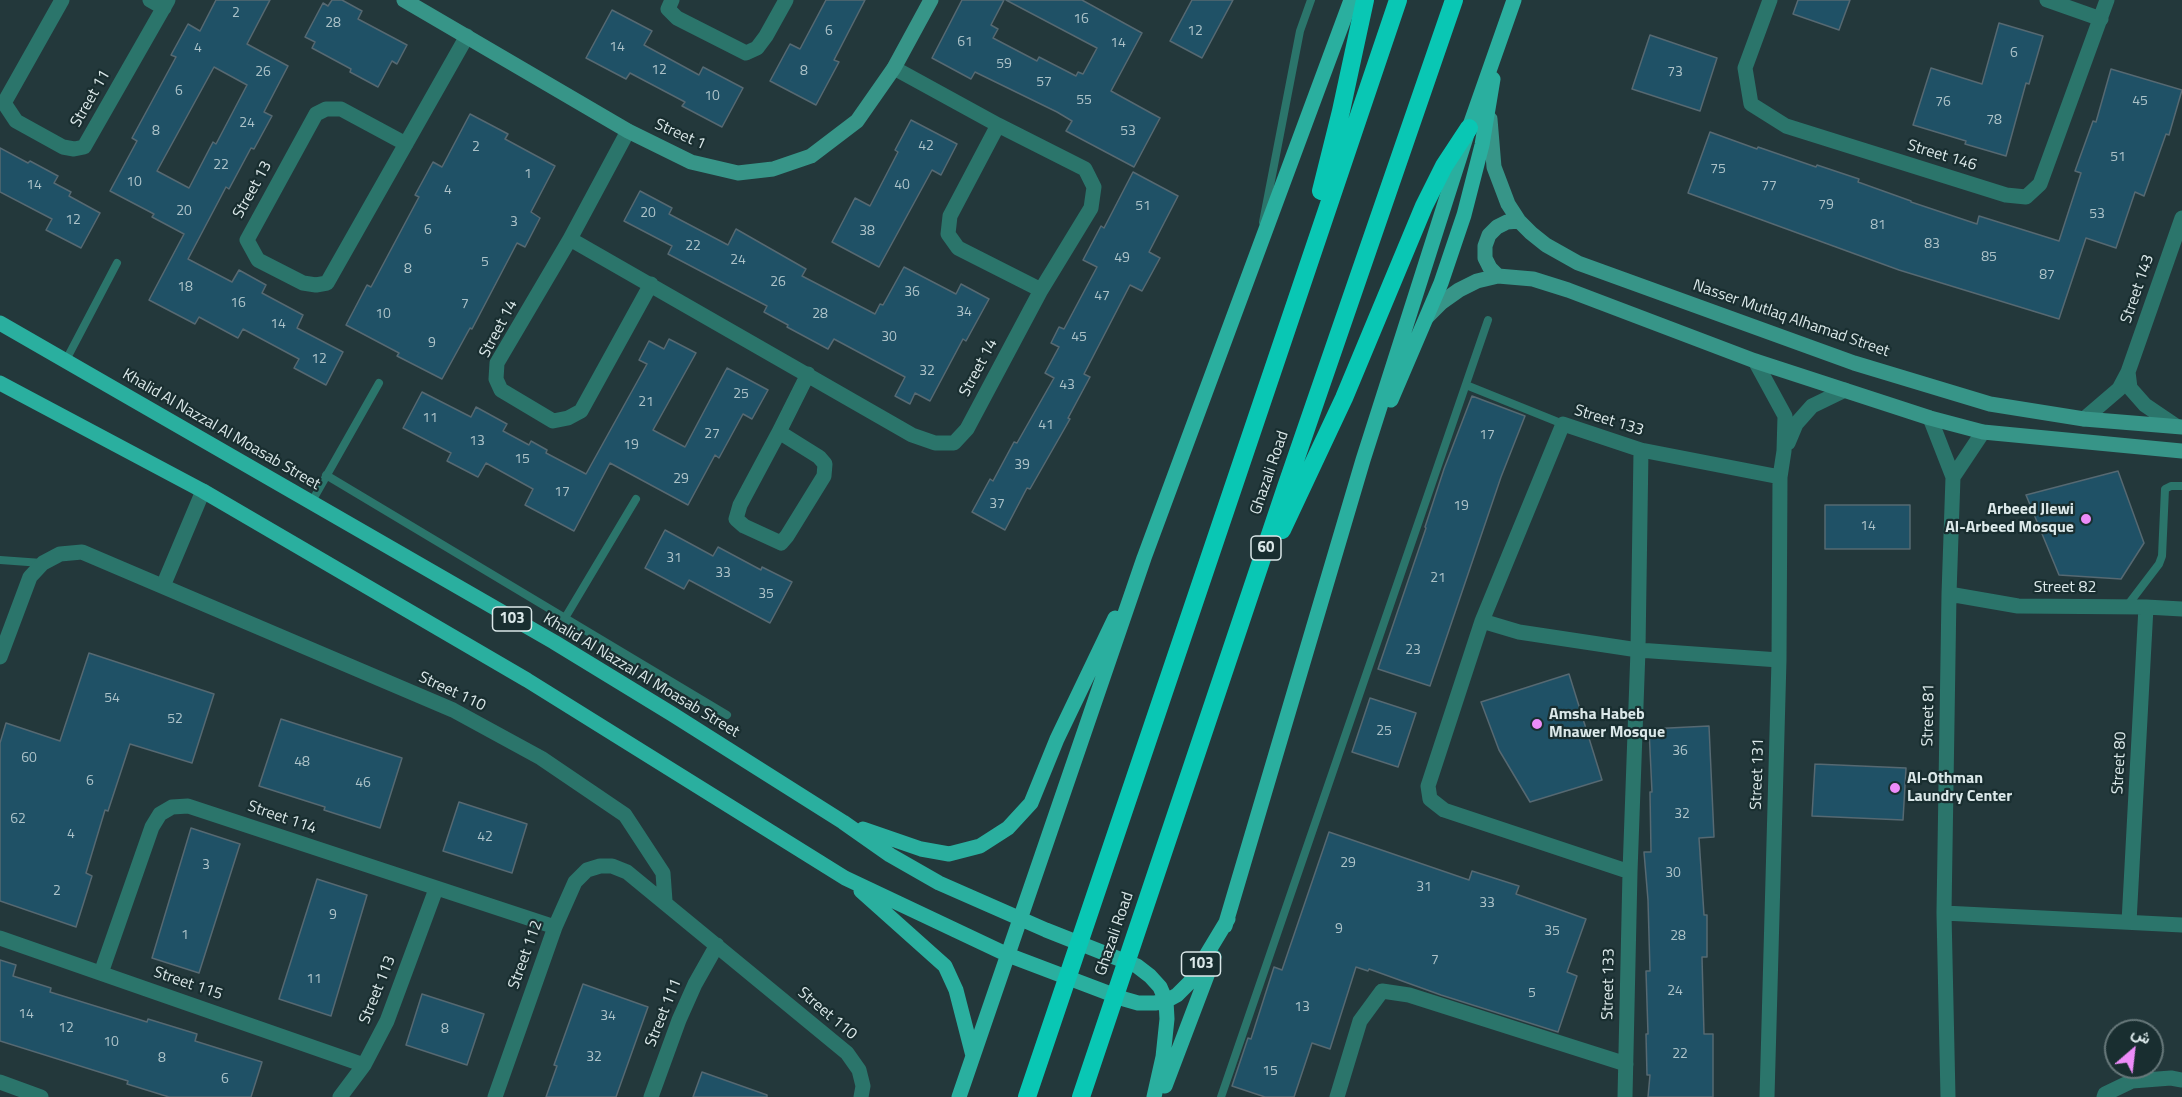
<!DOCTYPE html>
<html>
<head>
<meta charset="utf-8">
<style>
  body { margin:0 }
  #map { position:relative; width:2182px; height:1097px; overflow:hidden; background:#23383b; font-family:"Titillium Web",Vazirmatn,sans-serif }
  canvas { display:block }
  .north { position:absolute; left:2104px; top:1019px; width:60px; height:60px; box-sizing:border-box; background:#192e30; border:2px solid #67787a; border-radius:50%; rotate:28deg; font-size:16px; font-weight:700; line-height:24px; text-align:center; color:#dbe8e9 }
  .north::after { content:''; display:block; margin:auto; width:21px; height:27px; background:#ed8cf9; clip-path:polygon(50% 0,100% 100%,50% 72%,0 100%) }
</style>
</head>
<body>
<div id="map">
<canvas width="2182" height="1097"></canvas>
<div class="north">ش</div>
</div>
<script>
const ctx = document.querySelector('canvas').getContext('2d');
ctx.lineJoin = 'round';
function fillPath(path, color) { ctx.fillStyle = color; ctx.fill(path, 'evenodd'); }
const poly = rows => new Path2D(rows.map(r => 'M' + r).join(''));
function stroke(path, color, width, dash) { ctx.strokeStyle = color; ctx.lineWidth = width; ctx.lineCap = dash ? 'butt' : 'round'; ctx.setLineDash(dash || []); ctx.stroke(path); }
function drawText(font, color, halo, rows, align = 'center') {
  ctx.font = font + ' "Titillium Web",sans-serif'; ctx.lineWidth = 4.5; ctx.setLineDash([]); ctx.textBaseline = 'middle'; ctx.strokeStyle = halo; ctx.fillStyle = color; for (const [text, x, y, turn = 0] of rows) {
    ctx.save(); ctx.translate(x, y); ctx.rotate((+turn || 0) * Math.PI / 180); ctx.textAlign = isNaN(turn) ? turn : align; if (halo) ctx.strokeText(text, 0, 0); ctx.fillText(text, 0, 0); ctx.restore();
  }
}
const building = poly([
  [216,0,270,0,247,44,288,66,264,112,272,116,254,149,251,148,229,189,226,187,188,259,232,282,239,270,266,285,262,293,303,315,297,328,343,352,326,385,294,368,299,359,243,329,238,338,199,317,195,324,149,300,184,234,152,217,154,214,110,191,137,141,132,138,176,57,171,55,188,24,200,31,216,0],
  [214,67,247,85,216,144,213,142,189,188,157,171,214,67],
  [332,0,342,0,362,11,358,19,407,45,397,64,392,61,378,87,350,72,351,69,312,48,315,42,305,37,323,3,328,6,332,0],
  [826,0,865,0,834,60,839,62,816,105,770,81,790,44,800,49,826,0],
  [962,0,1004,0,991,25,998,29,993,38,1037,61,1039,57,1076,76,1078,72,1083,74,1097,48,1006,0,1082,0,1142,33,1111,91,1160,118,1134,167,1066,131,1072,121,1057,112,975,72,971,79,932,58,962,0],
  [1192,0,1233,0,1202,58,1170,41,1192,0],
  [1798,0,1850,0,1839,30,1793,14,1798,0],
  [612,10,652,31,644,45,699,75,703,67,743,88,722,127,682,106,685,102,630,73,626,79,586,58,612,10],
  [1999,23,2043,36,2029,84,2026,83,2006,156,1965,144,1966,141,1913,125,1931,68,1982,84,1999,23],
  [1650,35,1717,58,1700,111,1632,89,1650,35],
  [2111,69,2182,90,2169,135,2166,134,2144,196,2135,192,2116,248,2086,238,2059,319,1899,270,1688,193,1710,132,1757,149,1758,147,1816,167,1817,165,1859,179,1858,182,1911,201,1911,202,1977,224,1979,216,2059,241,2081,173,2075,171,2093,121,2096,122,2111,69],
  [470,114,508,134,505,139,555,166,531,212,540,218,525,247,517,243,472,329,470,328,442,379,397,356,399,353,346,325,367,285,371,287,419,197,415,195,433,162,442,167,470,114],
  [911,120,957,144,941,175,932,170,879,267,832,242,855,198,870,206,898,152,895,150,911,120],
  [0,148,28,163,30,161,58,176,54,183,71,192,69,196,100,213,81,248,46,230,52,219,0,192,0,148],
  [1133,172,1178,196,1149,252,1160,258,1142,291,1130,285,1084,374,1090,377,1068,418,1070,419,1030,489,1027,488,1005,530,972,512,990,479,993,481,1014,442,1017,443,1054,378,1045,373,1059,347,1051,343,1059,327,1064,329,1097,267,1083,260,1101,226,1104,228,1133,172],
  [640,191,672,208,669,214,728,245,736,229,806,269,802,276,875,314,880,304,883,305,904,267,956,294,961,284,989,299,966,341,963,339,930,401,915,393,910,404,895,396,905,377,834,339,828,349,787,327,788,325,764,312,767,306,668,254,672,246,624,221,640,191],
  [669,339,696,353,653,430,685,447,727,368,768,390,752,419,743,414,719,458,715,455,688,505,610,463,574,531,525,505,533,489,486,463,478,477,447,461,451,453,403,428,422,392,471,417,476,407,507,424,503,431,529,445,531,441,547,450,546,453,586,474,647,364,639,360,649,341,664,349,669,339],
  [1472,396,1525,416,1501,477,1430,686,1378,669,1426,528,1425,527,1444,469,1472,396],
  [2118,471,2144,543,2121,579,2059,575,2026,495,2118,471],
  [1825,505,1910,505,1910,549,1825,549,1825,505],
  [665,530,713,556,718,547,761,570,762,567,792,582,770,623,689,580,684,589,645,568,665,530],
  [89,653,214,694,192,763,130,744,108,811,105,810,86,873,92,876,76,927,0,901,0,743,6,723,60,741,89,653],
  [1569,674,1602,780,1530,802,1499,750,1481,702,1569,674],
  [1370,698,1416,713,1398,767,1352,752,1370,698],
  [281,719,402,758,380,828,324,810,325,807,259,786,281,719],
  [1709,726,1714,837,1699,838,1704,915,1707,915,1707,957,1702,957,1704,1034,1713,1034,1713,1097,1648,1097,1650,1075,1647,1075,1646,1034,1648,1034,1646,971,1650,971,1648,900,1644,852,1651,852,1650,792,1652,792,1649,729,1709,726],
  [1815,764,1906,768,1903,820,1812,816,1815,764],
  [459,802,527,824,512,873,443,851,459,802],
  [191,828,240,844,199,973,152,958,191,828],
  [1329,832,1469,880,1472,871,1519,886,1516,894,1586,919,1567,972,1577,976,1558,1032,1441,995,1369,969,1368,971,1356,967,1330,1049,1312,1043,1294,1097,1265,1097,1232,1086,1248,1038,1251,1039,1274,967,1282,970,1329,832],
  [317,879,367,895,331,1016,279,999,317,879],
  [0,960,16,965,13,976,51,988,50,992,147,1022,148,1019,197,1034,195,1041,262,1062,251,1097,169,1097,127,1084,128,1081,0,1041,0,960],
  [583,984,648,1007,616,1097,546,1097,557,1066,554,1065,583,984],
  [422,994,484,1014,467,1065,406,1045,422,994],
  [702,1072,767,1095,767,1097,693,1097,702,1072]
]);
fillPath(building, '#1f5166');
stroke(building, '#566972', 1.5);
stroke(poly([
  [1263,222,1300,31,1311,0],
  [65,362,117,263],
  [1466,385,1563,424],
  [326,475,727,715],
  [311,503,379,383],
  [0,560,42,563],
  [2127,606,2159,564,2162,556,2165,489,2171,486,2182,486],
  [565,618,636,499],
  [1221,1097,1488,320]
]), '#2b756b', 8);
stroke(poly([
  [62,0,4,103,16,121,63,147,74,149,84,147,168,0],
  [150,0,164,8],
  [672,0,668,9,677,18,746,53,757,48,766,36,786,0],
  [1770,0,1745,68,1751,104,1786,126,2006,195,2026,197,2040,184,2107,0],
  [2047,0,2101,19],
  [998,125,950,216,948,234,958,248,1041,290],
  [628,131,570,239,497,363,496,379,501,390,553,421,568,418,581,411,651,284],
  [406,144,341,109,326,109,316,114,247,240,258,260,303,283,316,285,327,283,467,36],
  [570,239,912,435,935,443,954,443,967,429,1041,290,1091,208,1094,187,1085,169,998,125,894,68],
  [1755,361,1785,416,1784,451,1780,477,1779,660,1767,1097],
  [2128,372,2130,388,2145,405,2176,426],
  [1930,418,1953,477,1949,594,1944,913,1948,1097],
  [2084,419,2119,389,2128,372,2182,218],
  [779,432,819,457,825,464,824,476,787,536,781,543,744,526,736,519,740,505,779,432],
  [779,432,808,374],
  [1788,443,1796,424,1812,406,1845,390],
  [1953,477,1983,432],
  [163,586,203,491],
  [1949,594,2018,606,2146,607,2182,609],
  [1482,621,1519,632,1638,650,1779,660],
  [0,657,30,577,43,563,60,554,82,552,453,710,541,758,625,815,663,873,665,901],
  [1630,872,1444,810,1430,799,1428,786,1482,621,1563,424,1641,450,1780,477],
  [1944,913,2182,925],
  [2129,922,2146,607],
  [0,938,364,1065],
  [101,973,152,827,160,814,172,807,188,806,555,927],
  [0,1082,41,1097],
  [340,1097,364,1065,387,1021,436,889],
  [495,1097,555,927,575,882,587,870,600,866,612,866,627,872,847,1053,859,1070,863,1086,861,1097],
  [651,1097,679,1020,695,984,717,945],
  [1337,1097,1360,1021,1382,991,1409,995,1626,1064],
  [1625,1097,1630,872,1638,650,1641,450],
  [2104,1097,2105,1094,2132,1081,2171,1078,2182,1080]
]), '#2b756b', 15);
stroke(poly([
  [404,0,628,131,691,162,738,173,773,169,811,156,857,121,894,68,931,0],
  [1490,119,1494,167,1508,204,1519,221,1531,233,1546,245,1578,263,1854,363,1990,404,2084,419,2182,427],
  [1498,276,1490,268,1485,258,1485,246,1489,235,1497,227,1507,222,1519,221],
  [1427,317,1442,302,1459,290,1477,281,1498,276,1533,279,1568,290,1755,361,1930,418,1983,432,2182,451]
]), '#379588', 15);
stroke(poly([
  [0,323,554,642,672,714,843,822,890,855,939,883,1046,930,1137,966,1150,976,1160,987,1166,1001,1167,1019,1163,1057,1154,1097],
  [0,383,203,491,527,680,845,878,1008,955,1124,999,1138,1003,1155,1003,1166,1001,1177,995,1190,982,1228,919],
  [1391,400,1441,283,1464,215,1482,145,1493,79],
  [863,829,921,849,949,854,980,846,1008,828,1031,803,1057,739,1115,618],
  [861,891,945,966,956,990,973,1056],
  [1225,926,1363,460,1469,128,1514,0],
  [1165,1086,1214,957],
  [959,1097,1144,558,1351,0]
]), '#2aaf9f', 15);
stroke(poly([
  [1321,191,1341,111,1365,0],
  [1282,530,1344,398,1424,206,1444,166,1469,128],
  [1027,1097,1398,0],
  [1081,1097,1287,484,1454,0]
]), '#09c7b4', 18);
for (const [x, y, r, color] of [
  [2086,519,6,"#ed8cf9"],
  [1537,724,6,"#ed8cf9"],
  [1895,788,6,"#ed8cf9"]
]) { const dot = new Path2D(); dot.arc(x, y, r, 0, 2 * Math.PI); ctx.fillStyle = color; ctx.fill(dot); stroke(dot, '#192e30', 2); }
drawText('14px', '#acc2c8', null, [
  ["2",236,14],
  ["16",1081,20],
  ["28",333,24],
  ["6",829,32],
  ["12",1195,32],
  ["61",965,43],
  ["14",1118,44],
  ["14",617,48],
  ["4",198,49],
  ["6",2014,54],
  ["59",1004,65],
  ["12",659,71],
  ["8",804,72],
  ["26",263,73],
  ["73",1675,73],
  ["57",1044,83],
  ["6",179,92],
  ["10",712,97],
  ["55",1084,101],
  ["45",2140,102],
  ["76",1943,103],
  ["78",1994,121],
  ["24",247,124],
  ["8",156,132],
  ["53",1128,132],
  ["42",926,147],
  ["2",476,148],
  ["51",2118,158],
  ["22",221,166],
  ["75",1718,170],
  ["1",528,175],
  ["10",134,183],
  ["14",34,186],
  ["40",902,186],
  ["77",1769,187],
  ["4",448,191],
  ["79",1826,206],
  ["51",1143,207],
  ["20",184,212],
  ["20",648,214],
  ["53",2097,215],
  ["12",73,221],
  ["3",514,223],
  ["81",1878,226],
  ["6",428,231],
  ["38",867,232],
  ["83",1932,245],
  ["22",693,247],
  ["85",1989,258],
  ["49",1122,259],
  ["24",738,261],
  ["5",485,263],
  ["8",408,270],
  ["87",2047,276],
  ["26",778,283],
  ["18",185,288],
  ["36",912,293],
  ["47",1102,297],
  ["16",238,304],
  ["7",465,305],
  ["34",964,313],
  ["10",383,315],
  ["28",820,315],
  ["14",278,325],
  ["30",889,338],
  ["45",1079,338],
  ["9",432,344],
  ["12",319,360],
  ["32",927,372],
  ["43",1067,386],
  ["25",741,395],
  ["21",646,403],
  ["11",430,419],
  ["41",1046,426],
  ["27",712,435],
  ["17",1487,436],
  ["13",477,442],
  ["19",631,446],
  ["15",522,460],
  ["39",1022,466],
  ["29",681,480],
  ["17",562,493],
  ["37",997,505],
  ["19",1461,507],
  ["14",1868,527],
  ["31",674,559],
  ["33",723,574],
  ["21",1438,579],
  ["35",766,595],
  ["23",1413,651],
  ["54",112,699],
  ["52",175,720],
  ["25",1384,732],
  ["36",1680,752],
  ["60",29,759],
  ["48",302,763],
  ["6",90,782],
  ["46",363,784],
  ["32",1682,815],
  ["62",18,820],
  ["4",71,835],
  ["42",485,838],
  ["29",1348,864],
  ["3",206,866],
  ["30",1673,874],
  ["31",1424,888],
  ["2",57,892],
  ["33",1487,904],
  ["9",333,916],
  ["9",1339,930],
  ["35",1552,932],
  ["1",185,936],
  ["28",1678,937],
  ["7",1435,961],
  ["11",314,980],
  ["24",1675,992],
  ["5",1532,994],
  ["13",1302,1008],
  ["14",26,1015],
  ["34",608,1017],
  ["12",66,1029],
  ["8",445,1030],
  ["10",111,1043],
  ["22",1680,1055],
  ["32",594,1058],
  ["8",162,1059],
  ["15",1270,1072],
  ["6",225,1080]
]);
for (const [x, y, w] of [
  [1266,548,30],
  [512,619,39],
  [1201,964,39]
]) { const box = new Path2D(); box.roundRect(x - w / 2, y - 12, w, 24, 4.5); ctx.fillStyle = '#192e30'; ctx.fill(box); stroke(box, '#dbe8e9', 1.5); }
drawText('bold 15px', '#dbe8e9', null, [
  ["60",1266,548],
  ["103",512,619],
  ["103",1201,964]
]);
drawText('16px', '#dbe8e9', '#192e30', [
  ["Street 11",91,99,-60],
  ["Street 1",680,135,24],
  ["Street 146",1942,156,17],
  ["Street 13",253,190,-61],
  ["Street 143",2138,289,-71],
  ["Nasser Mutlaq Alhamad Street",1791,319,19],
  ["Street 14",499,329,-62],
  ["Street 14",979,368,-62],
  ["Street 133",1609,421,17],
  ["Khalid Al Nazzal Al Moasab Street",221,430,30],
  ["Ghazali Road",1270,473,-71],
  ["Street 82",2065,588],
  ["Khalid Al Nazzal Al Moasab Street",641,676,31],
  ["Street 110",452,692,25],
  ["Street 81",1929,715,-89],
  ["Street 80",2120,763,-87],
  ["Street 131",1758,774,-88],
  ["Street 114",282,818,19],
  ["Ghazali Road",1115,934,-71],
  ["Street 112",526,955,-70],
  ["Street 115",188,984,19],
  ["Street 133",1609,984,-89],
  ["Street 113",378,990,-68],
  ["Street 111",664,1013,-68],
  ["Street 110",827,1014,40]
]);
drawText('bold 16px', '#dbe8e9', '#192e30', [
  ["Arbeed Jlewi",2074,510,"right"],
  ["Al-Arbeed Mosque",2074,528,"right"],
  ["Amsha Habeb",1549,715],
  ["Mnawer Mosque",1549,733],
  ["Al-Othman",1907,779],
  ["Laundry Center",1907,797]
], 'left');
</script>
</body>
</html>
